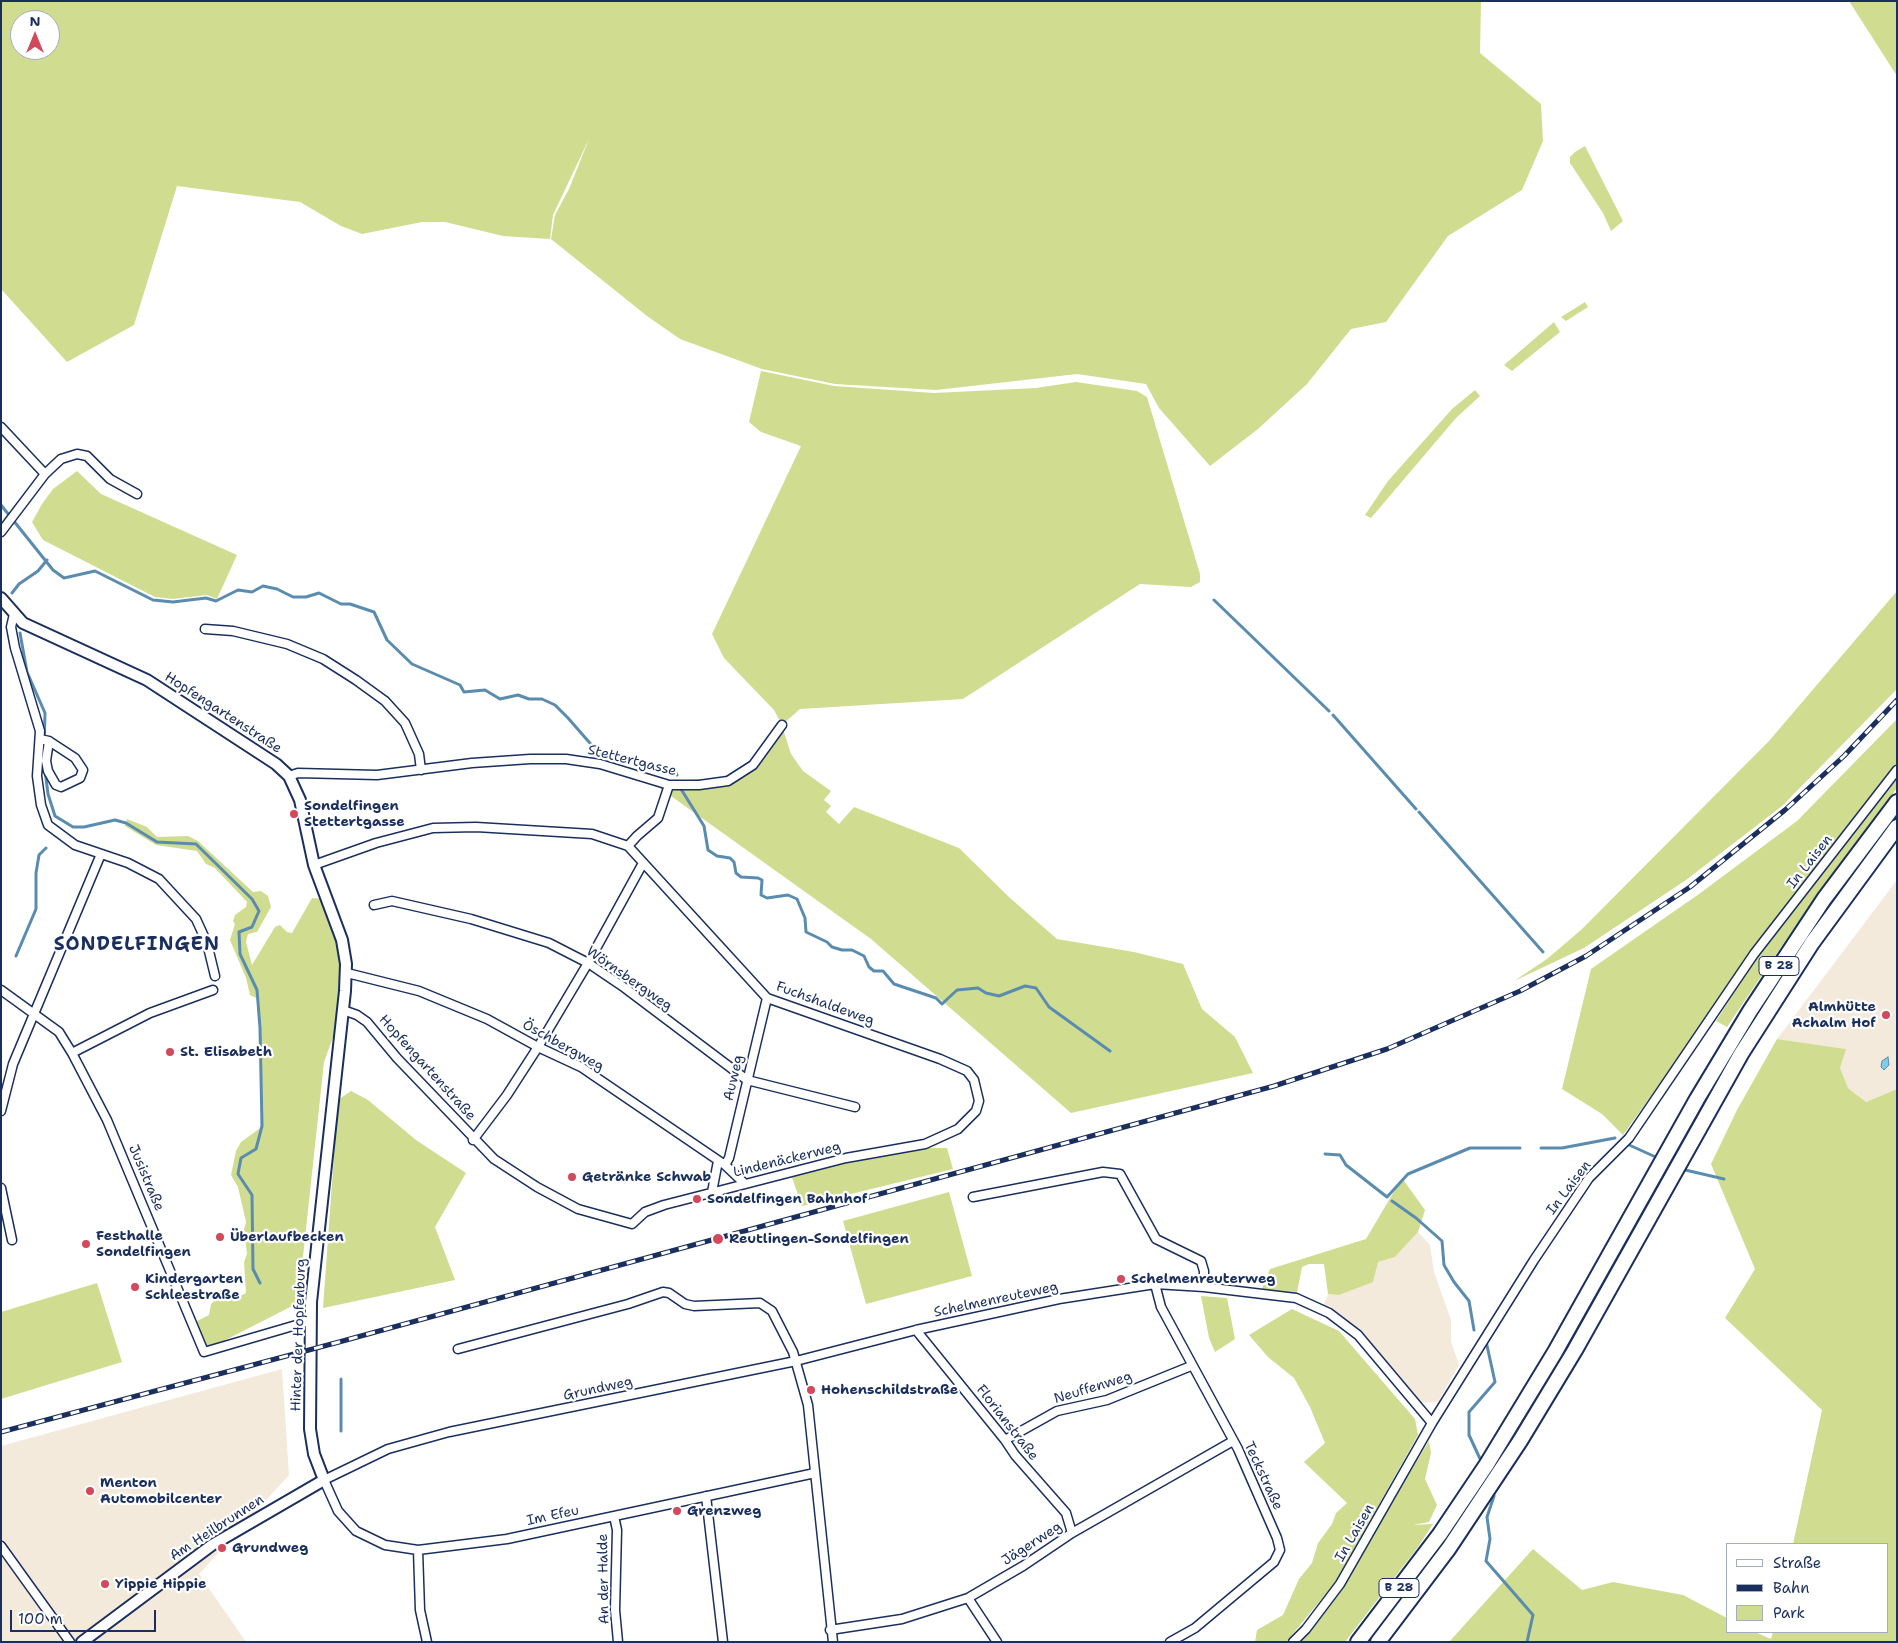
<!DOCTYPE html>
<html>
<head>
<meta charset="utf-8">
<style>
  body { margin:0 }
  #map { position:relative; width:1898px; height:1643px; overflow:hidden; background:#fff; font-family:"Shantell Sans",sans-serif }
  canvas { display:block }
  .frame { position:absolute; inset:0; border:2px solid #1b2f5e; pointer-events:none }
  .legend { position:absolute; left:1726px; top:1543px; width:162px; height:90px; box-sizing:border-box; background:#fff; border:1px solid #a4acbf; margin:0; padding:6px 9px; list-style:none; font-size:15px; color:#1b2f5e }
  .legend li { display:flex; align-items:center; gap:10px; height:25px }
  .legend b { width:25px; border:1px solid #a4acbf }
  .north { position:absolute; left:10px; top:10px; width:50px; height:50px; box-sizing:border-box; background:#fff; border:1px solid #a4acbf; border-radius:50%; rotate:0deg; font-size:14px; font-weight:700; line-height:20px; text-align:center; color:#1b2f5e }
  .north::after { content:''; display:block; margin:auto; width:18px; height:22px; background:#d1495b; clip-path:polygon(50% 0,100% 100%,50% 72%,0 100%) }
  .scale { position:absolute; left:10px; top:1610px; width:146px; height:22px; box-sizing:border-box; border:2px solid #1b2f5e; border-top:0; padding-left:6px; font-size:15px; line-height:18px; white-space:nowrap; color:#1b2f5e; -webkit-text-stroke:4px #fff; paint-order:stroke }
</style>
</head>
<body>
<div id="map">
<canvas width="1898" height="1643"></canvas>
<div class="frame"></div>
<ul class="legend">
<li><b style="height:6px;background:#fff"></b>Straße</li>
<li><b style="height:6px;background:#1b2f5e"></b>Bahn</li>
<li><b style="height:14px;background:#d0dd90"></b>Park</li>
</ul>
<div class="north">N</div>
<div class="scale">100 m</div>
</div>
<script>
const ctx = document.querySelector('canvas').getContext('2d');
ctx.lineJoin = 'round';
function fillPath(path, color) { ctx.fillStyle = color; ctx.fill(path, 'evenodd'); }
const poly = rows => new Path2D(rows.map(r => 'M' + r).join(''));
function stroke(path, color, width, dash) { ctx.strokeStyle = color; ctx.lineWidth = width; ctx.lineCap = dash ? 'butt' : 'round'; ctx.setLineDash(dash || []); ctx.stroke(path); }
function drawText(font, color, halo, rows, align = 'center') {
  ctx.font = font + ' "Shantell Sans",sans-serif'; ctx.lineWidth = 4.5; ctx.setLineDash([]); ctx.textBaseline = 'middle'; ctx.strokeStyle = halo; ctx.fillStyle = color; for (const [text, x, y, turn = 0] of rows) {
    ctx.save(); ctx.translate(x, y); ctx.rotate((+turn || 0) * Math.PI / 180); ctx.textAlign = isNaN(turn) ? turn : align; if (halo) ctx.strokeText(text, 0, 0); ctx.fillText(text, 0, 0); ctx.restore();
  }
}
fillPath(poly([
  [1897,880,1897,1089,1866,1102,1848,1088,1840,1068,1845,1049,1777,1039],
  [1418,1232,1430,1245,1434,1272,1451,1320,1451,1341,1459,1365,1438,1402,1419,1403,1361,1332,1323,1307,1328,1294,1339,1295,1378,1262,1395,1257],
  [282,1369,289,1475,199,1574,246,1642,1,1642,1,1446]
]), '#f4eadc');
fillPath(poly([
  [1,1,1481,1,1480,53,1541,104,1543,141,1522,190,1448,236,1386,322,1351,329,1307,384,1258,429,1210,466,1159,408,1146,384,1077,374,936,390,835,384,762,369,680,339,647,316,551,239,555,215,569,189,589,139,611,104,589,139,553,215,550,239,503,236,445,222,422,222,362,234,341,226,300,202,177,186,134,325,67,362,1,289],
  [20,20,50,20,50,50,20,50],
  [1849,1,1897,1,1897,76],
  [1585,146,1623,221,1611,231,1603,213,1570,163,1570,157,1575,152],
  [1585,302,1588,307,1566,321,1561,317],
  [1554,322,1560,332,1512,371,1504,365],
  [761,371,834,386,934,393,1036,388,1076,382,1137,391,1147,397,1200,574,1200,582,1191,587,1140,584,963,699,800,709,782,725,774,710,724,658,712,634,801,446,761,432,749,422],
  [1475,390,1480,396,1456,418,1371,518,1365,515,1388,481,1452,409],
  [77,471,101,494,237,555,217,599,207,595,173,599,155,597,43,540,32,522,42,504,53,489],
  [1897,591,1897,689,1782,806,1686,880,1584,948,1514,981,1547,959,1581,930,1769,741],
  [1897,719,1897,765,1753,953,1623,1135,1602,1114,1562,1089,1591,969,1699,894,1797,821],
  [782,726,791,754,803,771,831,791,824,800,831,806,826,812,839,824,854,807,959,848,1010,898,1057,939,1134,952,1183,964,1202,1009,1235,1037,1253,1073,1071,1113,871,939,643,776,665,781,723,778,745,767],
  [1897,778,1897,788,1817,894,1727,1027,1716,1021,1758,956],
  [127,819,147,827,157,837,188,836,198,841,253,892,261,891,268,896,271,907,257,932,248,934,246,942,252,965,275,927,280,925,287,932,292,933,312,898,326,899,342,940,343,1010,324,1062,298,1303,204,1351,193,1323,209,1315,211,1304,216,1299,235,1299,246,1293,244,1262,247,1254,244,1229,246,1222,238,1187,231,1175,236,1151,241,1142,263,1126,258,990,256,998,250,995,246,978,230,940,235,924,233,921,235,915,246,907,247,902,215,868,206,864,197,851,156,845,125,826],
  [1777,1039,1846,1049,1840,1068,1848,1088,1866,1102,1897,1089,1897,1642,1449,1642,1533,1549,1582,1590,1613,1582,1683,1595,1727,1618,1727,1632,1755,1632,1771,1639,1773,1632,1887,1632,1887,1544,1793,1544,1822,1410,1725,1318,1755,1269,1711,1164,1737,1110],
  [351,1091,368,1100,416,1140,466,1173,435,1227,455,1280,323,1308,338,1100],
  [925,1148,947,1148,953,1169,802,1206,790,1172],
  [1402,1178,1425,1210,1418,1232,1395,1257,1378,1262,1373,1282,1339,1295,1328,1294,1324,1264,1309,1264,1302,1267,1296,1298,1262,1289,1270,1269,1366,1239],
  [949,1192,972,1276,866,1304,843,1221],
  [97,1283,122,1362,1,1399,1,1312],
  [1201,1296,1227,1298,1235,1339,1215,1352,1209,1338],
  [1292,1309,1339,1331,1415,1419,1418,1435,1334,1584,1286,1642,1255,1642,1257,1630,1283,1615,1299,1579,1312,1563,1318,1543,1332,1524,1336,1513,1347,1503,1304,1462,1325,1443,1310,1407,1294,1378,1268,1357,1249,1335],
  [1429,1441,1431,1453,1425,1479,1437,1505,1429,1522,1413,1525,1433,1524,1418,1547,1345,1642,1297,1642,1389,1506]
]), '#d0dd90');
const water = poly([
  [1888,1057,1889,1065,1884,1070,1881,1067,1882,1061,1888,1057]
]);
fillPath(water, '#84cae5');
stroke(water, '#5a8caf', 1);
stroke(poly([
  [1,505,53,570,64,578,95,571,153,600,173,602,206,598,216,601,238,590,252,592,263,586,277,589,293,597,306,597,319,593,341,604,350,604,374,612,387,640,412,664,460,685,464,692,485,690,500,699,518,695,529,699,542,699,555,705,568,718,596,750,616,756,639,760,660,768,674,769,677,775],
  [12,593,19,584,38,571,47,560],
  [1214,600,1329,711],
  [20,633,27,672,45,713,44,749],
  [1333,715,1416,809],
  [45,770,48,794,55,816,73,827,84,827,115,820,126,823,157,842,196,844,252,899,259,911,252,927,239,932,240,954,257,990,260,1028,262,1126,256,1149,241,1158,238,1174,252,1195,253,1269,260,1283],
  [681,789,704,826,708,850,717,856,730,858,734,862,736,873,741,877,758,878,762,880,761,895,767,898,788,895,797,899,805,918,806,932,827,942,832,947,842,950,852,950,864,956,869,967,874,971,883,971,894,984,936,998,942,1004,957,990,978,988,986,993,999,996,1025,986,1036,988,1049,1007,1110,1051],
  [1419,812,1543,952],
  [16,956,36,909,36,873,39,855,46,848],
  [1627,1144,1660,1159],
  [1541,1148,1562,1148,1615,1138],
  [1325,1154,1340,1155,1346,1165,1387,1197,1408,1174,1470,1148,1520,1148],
  [1681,1169,1724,1179],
  [1392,1201,1416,1218,1442,1241,1444,1265,1454,1282,1469,1301,1474,1330],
  [341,1379,341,1431],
  [1482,1463,1469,1435,1469,1412,1495,1382,1486,1341],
  [1493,1490,1494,1496,1487,1517,1490,1539,1486,1561,1533,1615,1527,1642]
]), '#5a8caf', 3);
const minor = poly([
  [1,427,45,474],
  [1,532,45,474,61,459,77,454,87,456,110,479,137,494],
  [14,614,11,627,15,648,40,731,37,776,41,805,48,825,75,845,128,863,159,879,196,919,207,943,215,976],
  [205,629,233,631,287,644,323,659,356,680,385,701,405,723,419,754,421,770],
  [40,739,49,741,75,758,83,770,80,778,61,787,56,785,48,771,46,761,49,741],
  [289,776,298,773,377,775,472,763,530,759,566,759,600,764,669,785,699,785,728,781,753,765,782,725],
  [628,846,637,836,658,818,669,785],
  [314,865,376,843,433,828,476,827,592,834,628,846,767,998,940,1059,967,1071,974,1080,979,1101,976,1111,958,1129,925,1144,846,1158,664,1205,645,1212,632,1224,578,1209,537,1187,494,1159,397,1058,367,1022,357,1015,343,1010],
  [374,905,392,901,471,919,549,943,588,963,625,988,747,1080,855,1107],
  [347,973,419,991,487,1019,538,1047,581,1067,725,1165,745,1184],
  [1,990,59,1032,72,1053,107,1120,204,1352,310,1321],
  [72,1053,150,1013,213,990],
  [1,1111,13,1064,101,854],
  [473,1140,507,1095,538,1047,588,963,643,863],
  [725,1165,729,1158,767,998],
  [1,1188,12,1240],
  [712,1192,718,1161],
  [973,1197,1103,1172,1120,1174,1156,1239,1201,1261,1204,1271,1204,1287],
  [1155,1284,1161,1307,1238,1449,1277,1538,1280,1550,1274,1562,1195,1628,1170,1642],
  [916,1330,1005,1440,1015,1455,1066,1513,1072,1533],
  [458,1349,628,1304,663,1292,669,1293,685,1304,694,1306,760,1303,772,1311,793,1352,808,1405,833,1642],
  [1005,1440,1057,1411,1107,1400,1191,1366],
  [815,1473,507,1539,418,1550,385,1545,356,1531,338,1511,324,1480,388,1449,449,1432,796,1361,916,1330,1059,1299,1155,1284,1204,1287,1296,1298,1329,1313,1358,1335,1432,1423],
  [706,1496,723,1642],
  [614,1516,617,1530,615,1610,618,1642],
  [1,1546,70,1642],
  [418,1550,420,1610,427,1642],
  [968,1598,997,1642],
  [830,1630,902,1619,968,1598,1023,1566,1072,1533,1233,1441],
  [1293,1642,1306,1629,1340,1584,1432,1423,1534,1260,1589,1178,1629,1138,1754,954,1897,770]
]);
const tertiary = poly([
  [1,598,23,623,147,680,276,764,289,776,300,800,314,865,342,940,346,964,345,991,311,1302,310,1429,314,1454,324,1480,212,1545,82,1642]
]);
const trunk = poly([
  [1358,1642,1440,1534,1487,1464,1555,1352,1697,1099,1750,1011,1824,899,1897,802],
  [1378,1642,1449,1548,1520,1441,1575,1350,1741,1054,1812,943,1897,827]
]);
stroke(minor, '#1b2f5e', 11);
stroke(tertiary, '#1b2f5e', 14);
stroke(trunk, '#1b2f5e', 18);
stroke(minor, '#fff', 8);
stroke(tertiary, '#fff', 10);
stroke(trunk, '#fff', 14);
const rail = poly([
  [1,1432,339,1342,1274,1086,1387,1049,1520,991,1586,956,1690,887,1785,810,1844,756,1897,700]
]);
stroke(rail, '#1b2f5e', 5);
stroke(rail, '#fff', 3, [9]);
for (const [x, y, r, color] of [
  [294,814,5,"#d1495b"],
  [1886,1015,5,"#d1495b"],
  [170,1052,5,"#d1495b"],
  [572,1177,5,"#d1495b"],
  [697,1199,5,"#d1495b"],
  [220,1237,5,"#d1495b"],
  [718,1239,6,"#d1495b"],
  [86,1244,5,"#d1495b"],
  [1121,1279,5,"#d1495b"],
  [135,1287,5,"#d1495b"],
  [811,1390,5,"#d1495b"],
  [90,1491,5,"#d1495b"],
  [677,1511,5,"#d1495b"],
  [222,1548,5,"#d1495b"],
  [105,1584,5,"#d1495b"]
]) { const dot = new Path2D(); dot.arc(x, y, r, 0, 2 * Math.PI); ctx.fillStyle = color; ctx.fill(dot); stroke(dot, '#fff', 2); }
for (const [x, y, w] of [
  [1779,966,40],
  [1399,1588,40]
]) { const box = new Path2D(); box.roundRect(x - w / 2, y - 9.5, w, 19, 4); ctx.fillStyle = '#fff'; ctx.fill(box); stroke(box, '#1b2f5e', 1); }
drawText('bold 12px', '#1b2f5e', null, [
  ["B 28",1779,966],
  ["B 28",1399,1588]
]);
drawText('14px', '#1b2f5e', '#fff', [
  ["Hopfengartenstraße",223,713,33],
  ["Stettertgasse",632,761,14],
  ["In Laisen",1810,862,-52],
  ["Wörnsbergweg",629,979,35],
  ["Fuchshaldeweg",825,1004,20],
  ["Öschbergweg",563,1046,29],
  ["Hopfengartenstraße",427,1068,48],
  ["Auweg",734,1078,-77],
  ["Lindenäckerweg",787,1160,-14],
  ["Jusistraße",146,1178,67],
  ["In Laisen",1569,1188,-53],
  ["Schelmenreuteweg",996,1300,-12],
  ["Hinter der Hopfenburg",299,1335,-88],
  ["Neuffenweg",1093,1388,-17],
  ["Grundweg",598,1389,-12],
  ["Florianstraße",1007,1423,52],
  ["Teckstraße",1263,1476,65],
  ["Im Efeu",553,1516,-12],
  ["Am Heilbrunnen",217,1528,-33],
  ["In Laisen",1355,1533,-60],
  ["Jägerweg",1032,1544,-33],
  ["An der Halde",604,1579,-91]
]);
drawText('bold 14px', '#1b2f5e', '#fff', [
  ["Sondelfingen",304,806],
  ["Stettertgasse",304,822],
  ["Almhütte",1876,1007,"right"],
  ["Achalm Hof",1876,1023,"right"],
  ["St. Elisabeth",180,1052],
  ["Getränke Schwab",582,1177],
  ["Sondelfingen Bahnhof",707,1199],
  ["Festhalle",96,1236],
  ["Sondelfingen",96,1252],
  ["Überlaufbecken",230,1237],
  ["Reutlingen-Sondelfingen",729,1239],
  ["Kindergarten",145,1279],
  ["Schleestraße",145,1295],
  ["Schelmenreuterweg",1131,1279],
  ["Hohenschildstraße",821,1390],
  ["Menton",100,1483],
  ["Automobilcenter",100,1499],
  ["Grenzweg",687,1511],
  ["Grundweg",232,1548],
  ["Yippie Hippie",115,1584]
], 'left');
ctx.letterSpacing = '1px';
drawText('bold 19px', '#1b2f5e', '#fff', [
  ["SONDELFINGEN",137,945]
]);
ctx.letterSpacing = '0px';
</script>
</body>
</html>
